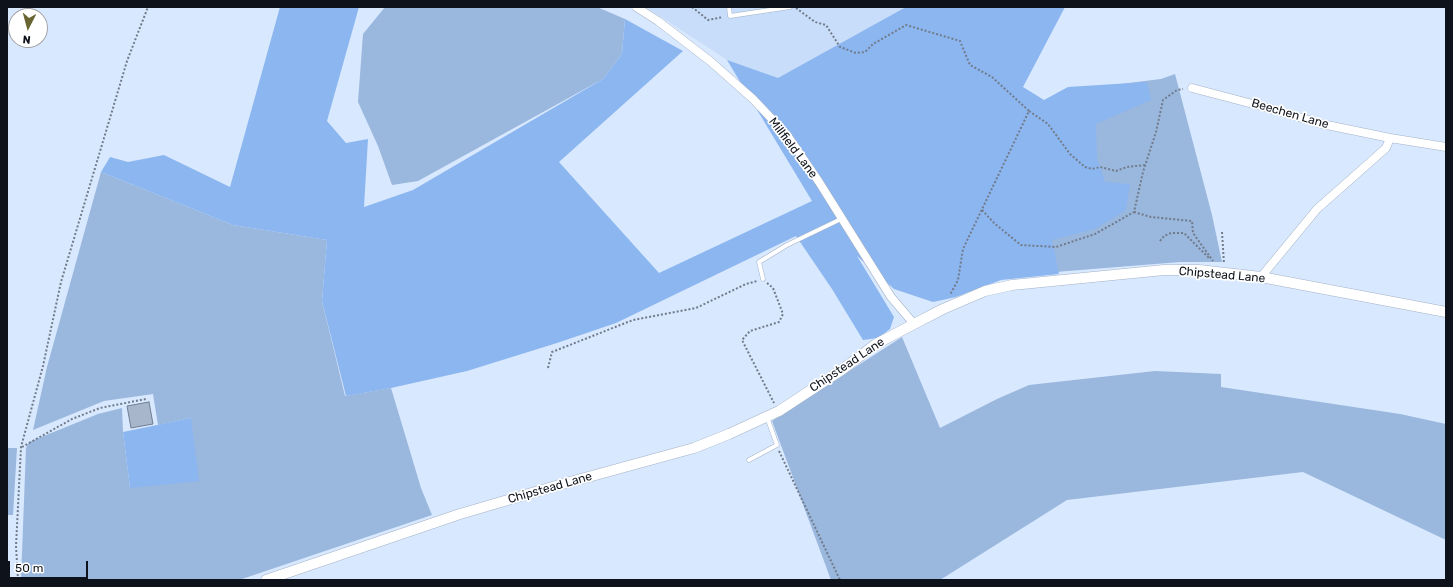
<!DOCTYPE html>
<html>
<head>
<meta charset="utf-8">
<style>
  body { margin:0 }
  #map { position:relative; width:1453px; height:587px; overflow:hidden; background:#d8e8fe; font-family:Rubik,sans-serif }
  canvas { display:block }
  .frame { position:absolute; inset:0; border:8px solid #0e131b; pointer-events:none }
  .north { position:absolute; left:8px; top:8px; width:40px; height:40px; box-sizing:border-box; background:#fff; border:1px solid #9fa1a4; border-radius:50%; rotate:186deg; font-size:11px; font-weight:700; line-height:16px; text-align:center; color:#0e131b }
  .north::after { content:''; display:block; margin:auto; width:14px; height:18px; background:#686532; clip-path:polygon(50% 0,100% 100%,50% 72%,0 100%) }
  .scale { position:absolute; left:8px; top:561px; width:80px; height:18px; box-sizing:border-box; border:2px solid #0e131b; border-top:0; padding-left:5px; font-size:12px; line-height:14px; white-space:nowrap; color:#0e131b; -webkit-text-stroke:3px #fff; paint-order:stroke }
</style>
</head>
<body>
<div id="map">
<canvas width="1453" height="587"></canvas>
<div class="frame"></div>
<div class="north">N</div>
<div class="scale">50 m</div>
</div>
<script>
const ctx = document.querySelector('canvas').getContext('2d');
ctx.lineJoin = 'round';
function fillPath(path, color) { ctx.fillStyle = color; ctx.fill(path, 'evenodd'); }
const poly = rows => new Path2D(rows.map(r => 'M' + r).join(''));
function stroke(path, color, width, dash) { ctx.strokeStyle = color; ctx.lineWidth = width; ctx.lineCap = dash ? 'butt' : 'round'; ctx.setLineDash(dash || []); ctx.stroke(path); }
function drawText(font, color, halo, rows, align = 'center') {
  ctx.font = font + ' Rubik,sans-serif'; ctx.lineWidth = 3.5; ctx.setLineDash([]); ctx.textBaseline = 'middle'; ctx.strokeStyle = halo; ctx.fillStyle = color; for (const [text, x, y, turn = 0] of rows) {
    ctx.save(); ctx.translate(x, y); ctx.rotate((+turn || 0) * Math.PI / 180); ctx.textAlign = isNaN(turn) ? turn : align; if (halo) ctx.strokeText(text, 0, 0); ctx.fillText(text, 0, 0); ctx.restore();
  }
}
fillPath(poly([
  [646,7,920,7,772,102,727,60]
]), '#c8ddf9');
fillPath(poly([
  [385,7,597,7,625,19,622,54,603,79,418,181,392,185,378,146,358,102,363,34],
  [1175,74,1212,215,1222,262,1180,262,1043,273,1072,90,1161,79],
  [101,172,233,225,327,240,322,301,345,396,391,388,421,488,432,515,239,580,21,580,26,448,29,442,98,414,122,408,123,432,130,488,191,418,158,425,153,394,104,401,33,430,47,367],
  [902,337,940,428,997,399,1029,385,1155,371,1221,374,1221,387,1400,414,1446,424,1446,540,1303,472,1067,500,940,580,831,580,772,421],
  [7,448,17,448,13,515,7,515]
]), '#9ab7de');
fillPath(poly([
  [280,7,359,7,327,121,346,143,368,139,364,207,413,190,603,79,622,54,625,19,683,51,559,162,659,273,812,201,727,60,778,78,906,7,1065,7,1023,87,1044,100,1068,87,1147,82,1151,100,1096,124,1097,158,1105,182,1130,184,1126,210,1095,229,1052,240,1059,274,1001,280,956,297,933,302,894,289,857,256,894,317,890,329,878,338,863,340,832,289,796,236,616,323,557,343,467,371,391,388,346,396,322,301,327,240,233,225,101,172,110,157,128,162,164,155,230,187],
  [191,418,199,481,130,488,123,432]
]), '#8cb6f0');
const building = poly([
  [149,402,153,424,131,428,127,406,149,402]
]);
fillPath(building, '#a7b6cb');
stroke(building, '#707e92', 1);
const service = poly([
  [729,7,730,16,790,7],
  [763,279,759,262,787,245,841,219],
  [749,460,777,445,767,417]
]);
const minor = poly([
  [636,7,658,21,710,61,753,99,787,135,819,182,891,297,914,324],
  [1192,88,1268,108,1322,124,1390,138,1446,147],
  [1261,277,1317,209,1386,148,1390,138]
]);
const tertiary = poly([
  [266,580,460,514,559,485,694,448,729,434,779,411,843,369,876,344,914,324,943,309,985,291,1012,285,1164,270,1199,270,1261,277,1446,312]
]);
stroke(service, '#a3b2c7', 5);
stroke(minor, '#a3b2c7', 9);
stroke(tertiary, '#a3b2c7', 11);
stroke(poly([
  [692,7,708,20,723,17],
  [796,8,815,22,826,25,840,47,856,53,865,52,873,44,906,25,960,41,970,65,992,77,1029,111,963,249,958,280,950,295],
  [1029,111,1048,124,1070,154,1085,167,1092,169,1100,167,1116,171,1127,167,1145,165],
  [982,210,995,224,1021,245,1056,247,1095,234,1134,212,1143,172,1156,132,1163,100,1177,90,1183,89],
  [1134,212,1151,217,1192,221,1193,233,1213,261],
  [1222,232,1224,264],
  [1160,241,1164,236,1171,233,1184,233,1209,258],
  [767,283,773,288,783,314,779,322,750,331,742,340,774,403],
  [548,368,552,352,633,320,696,308,746,284,757,281],
  [22,447,72,419,100,408,146,399],
  [779,451,840,580],
  [18,580,16,546,21,447,43,366,61,282,127,61,148,7]
]), '#717b8a', 2, [2, 2]);
stroke(service, '#fff', 4);
stroke(minor, '#fff', 8);
stroke(tertiary, '#fff', 10);
drawText('12px', '#0e131b', '#fff', [
  ["Beechen Lane",1290,114,16],
  ["Millfield Lane",793,148,53],
  ["Chipstead Lane",1222,275,5],
  ["Chipstead Lane",847,365,-34],
  ["Chipstead Lane",550,488,-16]
]);
</script>
</body>
</html>
